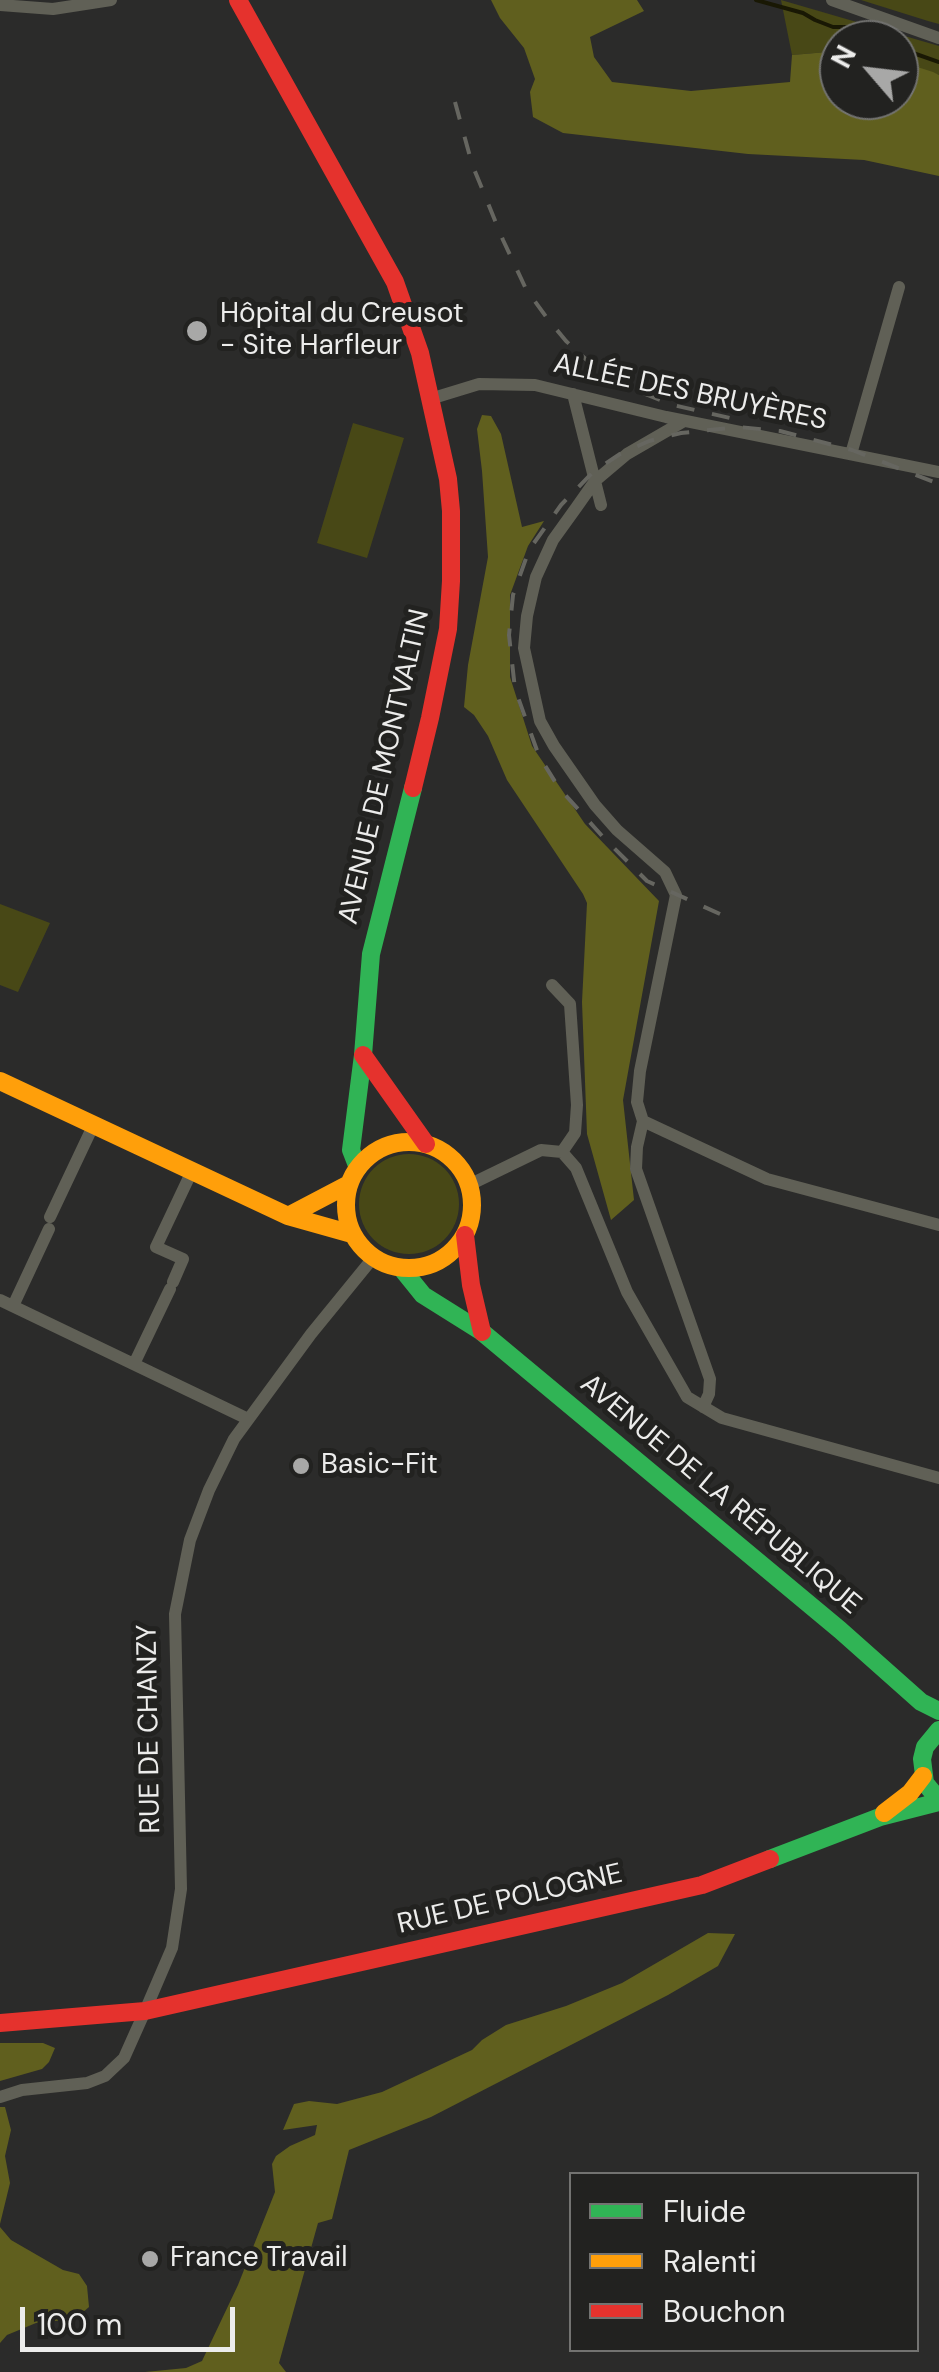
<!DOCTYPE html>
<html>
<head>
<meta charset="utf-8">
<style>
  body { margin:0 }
  #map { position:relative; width:939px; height:2372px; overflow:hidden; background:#2b2b2a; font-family:"DM Sans",sans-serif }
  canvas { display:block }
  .legend { position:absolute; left:569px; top:2172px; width:350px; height:180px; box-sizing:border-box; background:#222220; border:2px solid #737371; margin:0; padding:12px 18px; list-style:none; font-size:30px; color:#ececeb }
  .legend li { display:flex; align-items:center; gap:20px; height:50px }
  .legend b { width:50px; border:2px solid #737371 }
  .north { position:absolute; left:819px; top:20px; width:100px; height:100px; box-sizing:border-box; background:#222220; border:2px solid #737371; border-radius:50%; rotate:298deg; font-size:28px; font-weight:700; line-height:40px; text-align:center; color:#ececeb }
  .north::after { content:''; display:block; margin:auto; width:35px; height:45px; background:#a8a8a7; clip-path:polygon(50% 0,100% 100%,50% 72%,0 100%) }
  .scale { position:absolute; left:20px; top:2307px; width:215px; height:45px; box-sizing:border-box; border:5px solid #ececeb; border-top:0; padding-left:12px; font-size:30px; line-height:35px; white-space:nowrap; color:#ececeb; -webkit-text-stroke:8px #222220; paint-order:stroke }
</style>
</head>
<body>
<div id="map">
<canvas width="939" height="2372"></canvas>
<ul class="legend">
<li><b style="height:12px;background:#30b455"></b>Fluide</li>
<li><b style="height:12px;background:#ff9f0a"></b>Ralenti</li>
<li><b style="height:12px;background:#e5322d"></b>Bouchon</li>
</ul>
<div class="north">N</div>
<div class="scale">100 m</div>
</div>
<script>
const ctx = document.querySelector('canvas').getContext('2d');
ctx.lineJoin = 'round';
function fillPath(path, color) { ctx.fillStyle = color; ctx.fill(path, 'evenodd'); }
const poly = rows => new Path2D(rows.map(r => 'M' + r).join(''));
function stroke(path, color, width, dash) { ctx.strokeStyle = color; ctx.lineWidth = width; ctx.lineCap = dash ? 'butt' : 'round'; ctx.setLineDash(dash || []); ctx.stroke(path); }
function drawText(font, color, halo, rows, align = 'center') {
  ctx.font = font + ' "DM Sans",sans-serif'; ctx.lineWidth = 10; ctx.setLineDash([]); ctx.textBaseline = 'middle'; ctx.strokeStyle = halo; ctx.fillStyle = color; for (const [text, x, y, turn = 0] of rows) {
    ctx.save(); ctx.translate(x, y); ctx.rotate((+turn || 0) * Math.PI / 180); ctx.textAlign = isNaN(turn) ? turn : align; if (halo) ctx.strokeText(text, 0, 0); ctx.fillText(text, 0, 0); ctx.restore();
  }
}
fillPath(poly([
  [781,0,939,46,939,75,899,61,899,40,839,40,839,51,792,55],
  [861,0,939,0,939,24,928,21],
  [353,423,404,438,367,558,317,543],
  [0,904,50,923,18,992,0,985],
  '359 1204a50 50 0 1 1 100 0a50 50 0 1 1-100 0Z'
]), '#484816');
fillPath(poly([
  [491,0,637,0,644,11,590,37,594,57,612,82,691,91,790,82,792,55,839,51,839,100,899,100,899,61,933,72,939,75,939,176,864,160,748,154,563,133,533,117,530,92,535,79,524,48,500,18],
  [482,415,491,416,501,434,522,527,544,521,528,546,510,595,510,677,532,746,585,824,659,901,623,1100,634,1200,611,1220,587,1134,582,1002,587,903,583,894,507,780,488,736,474,715,464,707,468,665,488,557,482,471,477,429],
  [708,1933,735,1934,718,1966,668,1995,431,2117,349,2150,332,2219,318,2223,279,2363,286,2372,145,2372,186,2368,202,2361,238,2285,275,2192,272,2164,276,2156,290,2146,315,2135,317,2125,283,2130,294,2104,309,2101,337,2104,382,2092,472,2050,482,2040,506,2025,566,2006,622,1983],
  [0,2043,43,2043,55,2048,49,2062,42,2069,0,2081],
  [0,2107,5,2107,11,2130,5,2156,10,2183,0,2224],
  [0,2227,11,2240,63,2270,79,2274,87,2286,89,2307,75,2319,36,2323,7,2335,0,2343]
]), '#605f1e');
stroke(poly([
  [756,0,803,13,815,20,833,27,846,27,879,40],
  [899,48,939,62]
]), '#191804', 4);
stroke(poly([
  [832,0,939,38],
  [0,5,53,9,111,0],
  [573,394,601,505],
  [430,399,479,384,535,385,666,417,939,472],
  [684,421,627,454,595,481,576,508,553,540,536,577,527,616,524,648,540,721,554,746,595,805,617,830,665,872,676,895,640,1071,637,1102,643,1121,767,1179,939,1225],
  [851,454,899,287],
  [552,985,570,1004,577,1105,575,1133,562,1152],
  [643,1121,637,1147,636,1169,710,1379,709,1394,703,1407],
  [469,1185,541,1150,562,1152,576,1168,627,1292,687,1397,722,1418,939,1478],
  [50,1217,94,1124],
  [173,1282,183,1259,156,1247,192,1171],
  [0,1300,248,1419],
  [13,1306,49,1229],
  [134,1364,170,1289],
  [0,2097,22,2090,87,2083,105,2076,124,2058,145,2011,172,1948,181,1889,175,1614,190,1540,209,1490,234,1439,311,1334,373,1258]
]), '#606056', 12);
stroke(poly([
  [358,1168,351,1150,363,1055,371,954,413,788],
  [402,1269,423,1295,482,1332,840,1630,921,1702,939,1711],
  [939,1730,925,1747,922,1759,925,1783,939,1800],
  [770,1859,880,1817,939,1802]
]), '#30b455', 18);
stroke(poly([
  [0,1081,288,1216,352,1234],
  '346 1205a63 63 0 1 1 126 0a63 63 0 1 1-126 0Z',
  [288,1216,349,1184],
  [884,1813,910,1793,923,1776]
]), '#ff9f0a', 18);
stroke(poly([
  [238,0,395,282,420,353,448,479,451,511,451,581,448,629,430,718,413,788],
  [363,1055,426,1144],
  [465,1235,471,1285,482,1332],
  [0,2023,145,2011,702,1885,770,1859]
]), '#e5322d', 18);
stroke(poly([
  [455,102,472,164,503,240,526,289,547,318,566,341,590,363,619,382,645,394,673,405,739,420],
  [720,914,647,881,604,838,559,788,539,756,515,689,509,635,513,595,529,550,561,505,593,472,620,454,649,441,681,433,739,427,780,431,852,450,939,484]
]), '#666660', 4, [18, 18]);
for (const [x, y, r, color] of [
  [197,331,12,"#a8a8a7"],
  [301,1466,10,"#a8a8a7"],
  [150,2259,10,"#a8a8a7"]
]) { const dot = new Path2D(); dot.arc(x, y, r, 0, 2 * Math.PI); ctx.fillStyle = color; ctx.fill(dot); stroke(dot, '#222220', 4); }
drawText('28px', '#ececeb', '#222220', [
  ["Hôpital du Creusot",220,315],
  ["- Site Harfleur",220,347],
  ["Basic-Fit",321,1466],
  ["France Travail",170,2259]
], 'left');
drawText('28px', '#ececeb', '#222220', [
  ["ALLÉE DES BRUYÈRES",690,393,12],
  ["AVENUE DE MONTVALTIN",385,767,-77],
  ["AVENUE DE LA RÉPUBLIQUE",720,1495,40],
  ["RUE DE CHANZY",150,1729,-91],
  ["RUE DE POLOGNE",510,1900,-13]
]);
</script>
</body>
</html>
